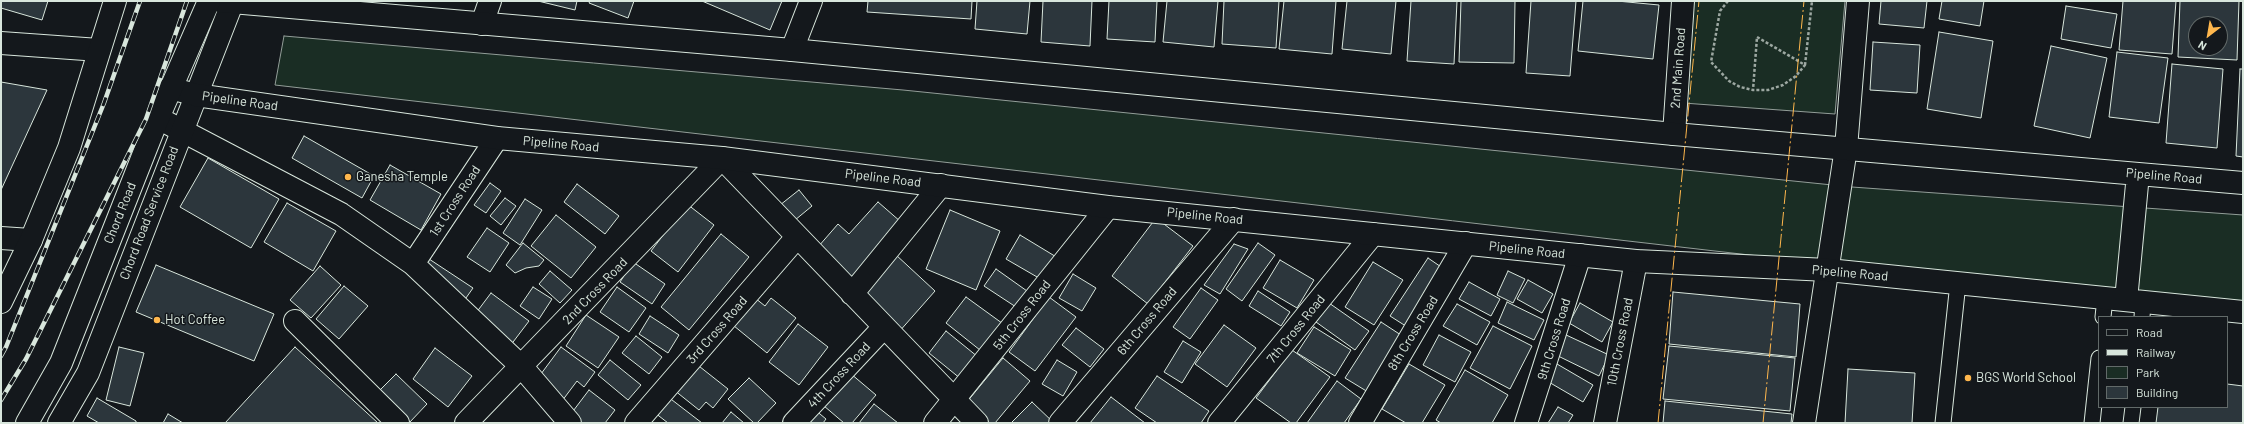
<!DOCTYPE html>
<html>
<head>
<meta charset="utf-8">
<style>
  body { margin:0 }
  #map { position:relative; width:2244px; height:424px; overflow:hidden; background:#14181c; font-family:Barlow,sans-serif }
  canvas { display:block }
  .frame { position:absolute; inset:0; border:2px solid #d8e6dc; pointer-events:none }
  .legend { position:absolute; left:2098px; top:316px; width:130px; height:92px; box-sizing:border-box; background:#14181c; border:1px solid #626a69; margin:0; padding:5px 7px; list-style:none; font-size:12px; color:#d8e6dc }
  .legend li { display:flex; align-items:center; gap:8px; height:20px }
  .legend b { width:20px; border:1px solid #626a69 }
  .north { position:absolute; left:2188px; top:16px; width:40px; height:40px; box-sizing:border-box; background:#14181c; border:1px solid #626a69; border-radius:50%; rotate:211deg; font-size:11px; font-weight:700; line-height:16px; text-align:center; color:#d8e6dc }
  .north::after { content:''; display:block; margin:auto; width:14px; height:18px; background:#ffb74d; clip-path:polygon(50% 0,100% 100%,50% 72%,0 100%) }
</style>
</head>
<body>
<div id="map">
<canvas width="2244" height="424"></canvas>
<div class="frame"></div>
<ul class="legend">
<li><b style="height:5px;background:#14181c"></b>Road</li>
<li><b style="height:5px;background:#d8e6dc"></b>Railway</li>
<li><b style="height:11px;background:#1a2d24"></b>Park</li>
<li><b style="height:11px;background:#2c363c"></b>Building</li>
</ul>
<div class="north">N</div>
</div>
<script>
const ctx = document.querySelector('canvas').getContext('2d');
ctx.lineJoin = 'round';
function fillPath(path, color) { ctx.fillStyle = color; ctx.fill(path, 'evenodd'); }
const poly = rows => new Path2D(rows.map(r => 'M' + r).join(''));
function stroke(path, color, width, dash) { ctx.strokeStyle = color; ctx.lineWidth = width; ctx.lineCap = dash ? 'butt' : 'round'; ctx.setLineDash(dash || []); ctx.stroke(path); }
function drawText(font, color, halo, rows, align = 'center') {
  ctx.font = font + ' Barlow,sans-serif'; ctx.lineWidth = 3; ctx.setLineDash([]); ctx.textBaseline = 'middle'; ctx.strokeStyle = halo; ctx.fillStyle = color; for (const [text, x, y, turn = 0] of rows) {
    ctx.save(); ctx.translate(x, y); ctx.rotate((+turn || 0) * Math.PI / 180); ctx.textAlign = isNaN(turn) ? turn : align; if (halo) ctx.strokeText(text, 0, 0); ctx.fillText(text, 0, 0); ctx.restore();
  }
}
const green = poly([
  [1693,1,1845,1,1835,114,1683,103,1693,1],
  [284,36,903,90,1852,187,2243,215,2243,306,1845,266,275,85,284,36]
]);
fillPath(green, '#1a2d24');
stroke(green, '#939e99', 1);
const building = poly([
  [1,1,48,1,42,20,1,8,1,1],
  [538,1,577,1,575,10,538,1],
  [590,1,634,1,628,18,589,3,590,1],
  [702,1,782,1,770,30,702,1],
  [868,1,972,1,971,19,867,12,868,1],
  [977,1,1030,1,1027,34,975,29,977,1],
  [1043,1,1092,1,1090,46,1041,42,1043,1],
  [1109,1,1157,1,1155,42,1107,39,1109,1],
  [1167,1,1218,1,1214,47,1163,42,1167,1],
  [1224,1,1279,1,1276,48,1222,44,1224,1],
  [1284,1,1336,1,1332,54,1279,49,1284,1],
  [1347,1,1396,1,1391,54,1342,49,1347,1],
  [1411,1,1457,1,1454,64,1407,61,1411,1],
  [1461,1,1515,1,1514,63,1459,62,1461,1],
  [1531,1,1576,1,1570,76,1526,73,1531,1],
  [1583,1,1617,1,1659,5,1653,59,1578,51,1583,1],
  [1881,1,1927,1,1924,28,1879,24,1881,1],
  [1942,1,1984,1,1980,26,1939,19,1942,1],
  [2123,1,2176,1,2172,54,2119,50,2123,1],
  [2180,1,2239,1,2237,60,2178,57,2180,1],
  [2196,24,2220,24,2220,48,2196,48,2196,24],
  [2066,6,2117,14,2111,48,2061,39,2066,6],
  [1939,32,1993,41,1981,118,1927,109,1939,32],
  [1873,42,1920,45,1917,93,1870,90,1873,42],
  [2051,46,2107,58,2090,138,2034,126,2051,46],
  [2117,52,2168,58,2159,123,2109,117,2117,52],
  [2172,64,2223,69,2217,148,2166,143,2172,64],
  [2240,69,2243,69,2243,157,2236,156,2240,69],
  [1,82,47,90,1,190,1,82],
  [304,136,374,176,362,198,292,158,304,136],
  [208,158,279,199,251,248,180,207,208,158],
  [390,165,441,194,421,230,370,200,390,165],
  [490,183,501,191,486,213,474,205,490,183],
  [577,184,619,216,605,234,564,202,577,184],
  [799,190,812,206,783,230,770,213,799,190],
  [505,198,516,206,501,225,490,216,505,198],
  [525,199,542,210,520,245,503,233,525,199],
  [878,202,901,222,846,285,811,255,838,224,849,234,878,202],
  [287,203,336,231,313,271,264,242,287,203],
  [687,204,714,225,678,272,651,251,687,204],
  [950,210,1000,231,976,290,926,269,950,210],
  [556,215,596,247,571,278,531,246,556,215],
  [1156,218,1193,246,1148,304,1112,276,1156,218],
  [487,228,509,243,490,272,467,257,487,228],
  [721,234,749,257,689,330,661,307,721,234],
  [1020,235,1058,258,1044,281,1006,259,1020,235],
  [523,243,544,260,539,266,526,268,515,273,506,265,523,243],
  [1258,243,1275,255,1242,301,1226,289,1258,243],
  [1234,244,1248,249,1220,294,1204,285,1234,244],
  [895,254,935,291,898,333,857,296,895,254],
  [423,255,473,288,454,315,423,255],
  [1428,258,1447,271,1412,330,1390,316,1428,258],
  [1280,260,1314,280,1297,308,1263,288,1280,260],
  [633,262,665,284,652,304,620,282,633,262],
  [1373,262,1403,280,1374,325,1345,307,1373,262],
  [156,265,274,314,254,361,136,312,156,265],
  [320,266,341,285,311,318,290,300,320,266],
  [996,269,1027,291,1016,307,984,286,996,269],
  [550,271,572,290,560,303,539,284,550,271],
  [1508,271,1525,279,1513,303,1497,295,1508,271],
  [1073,274,1096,288,1082,311,1059,298,1073,274],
  [1528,280,1553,294,1542,313,1517,299,1528,280],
  [1469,282,1500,299,1491,316,1459,299,1469,282],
  [344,286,368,306,339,339,316,319,344,286],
  [533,287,552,299,539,319,520,306,533,287],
  [617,287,646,308,629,332,600,312,617,287],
  [1201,288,1218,300,1190,339,1173,327,1201,288],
  [1258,291,1290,312,1281,326,1249,306,1258,291],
  [1673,292,1800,304,1796,357,1669,344,1673,292],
  [491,293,529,321,507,350,470,321,491,293],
  [750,294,765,306,771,298,796,318,767,353,728,321,750,294],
  [966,297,1006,326,985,354,946,323,966,297],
  [1049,297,1076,317,1035,371,1009,352,1049,297],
  [1507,302,1544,320,1534,340,1498,323,1507,302],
  [1329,303,1369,331,1355,350,1316,322,1329,303],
  [1580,303,1613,322,1602,342,1569,323,1580,303],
  [1457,304,1490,322,1477,345,1443,326,1457,304],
  [586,315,619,337,598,368,566,346,586,315],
  [650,316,679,335,668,353,639,334,650,316],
  [1381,322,1404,337,1368,392,1345,378,1381,322],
  [798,324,828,347,799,385,769,362,798,324],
  [1224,325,1256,348,1227,387,1195,364,1224,325],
  [1493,326,1532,346,1510,389,1470,368,1493,326],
  [1314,327,1351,350,1335,376,1297,353,1314,327],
  [1076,328,1104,349,1090,367,1062,345,1076,328],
  [946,331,978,357,961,379,929,353,946,331],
  [1564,334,1609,355,1599,376,1554,354,1564,334],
  [1439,335,1471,352,1455,382,1423,365,1439,335],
  [636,336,662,357,649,374,622,353,636,336],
  [1183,341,1201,352,1182,383,1164,372,1183,341],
  [1669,346,1795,358,1790,411,1663,399,1669,346],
  [119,347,144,353,130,406,106,400,119,347],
  [295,347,378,423,225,423,295,347],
  [561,347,595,372,584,387,577,381,562,401,535,382,561,347],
  [435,348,472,376,448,407,413,379,435,348],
  [1292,350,1330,377,1296,423,1291,423,1256,398,1292,350],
  [1003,358,1030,381,995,423,968,423,957,414,1003,358],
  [690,359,728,389,713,408,706,402,699,410,669,386,690,359],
  [610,360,641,385,628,400,598,375,610,360],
  [1057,360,1077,372,1063,396,1042,384,1057,360],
  [1409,364,1445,385,1422,423,1406,423,1382,409,1409,364],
  [1557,364,1593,385,1583,402,1547,381,1557,364],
  [844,368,876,395,852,423,844,423,817,400,844,368],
  [1848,369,1915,373,1912,423,1845,423,1848,369],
  [1465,370,1508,395,1492,423,1441,423,1436,420,1465,370],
  [396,374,427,404,409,423,401,423,374,396,396,374],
  [1157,376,1209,411,1201,423,1157,423,1135,408,1157,376],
  [749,378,776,403,757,423,754,423,728,399,749,378],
  [1337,381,1361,399,1344,423,1307,423,1337,381],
  [2227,384,2243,386,2243,423,2156,423,2158,407,2227,407,2227,384],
  [589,390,615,410,605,423,564,423,589,390],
  [663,393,702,423,668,423,650,409,663,393],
  [1111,397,1145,423,1090,423,1111,397],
  [97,398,136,421,136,423,99,423,87,416,97,398],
  [1665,401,1792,414,1791,423,1663,423,1665,401],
  [1032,402,1054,423,1011,423,1032,402],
  [808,404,826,419,823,423,793,423,808,404],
  [874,404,898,423,859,423,874,404],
  [1558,407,1573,415,1568,423,1548,423,1558,407],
  [731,412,744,423,722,423,731,412],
  [168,414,183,423,163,423,168,414]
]);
fillPath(building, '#2c363c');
stroke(building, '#d8e6dc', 1);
const service = poly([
  [2103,317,2105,298],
  [2142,317,2143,302],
  [1943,423,1958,283],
  [2092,423,2099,358],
  [2131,423,2133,407]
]);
const minor = poly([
  [482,24,490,1],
  [1,43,99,50],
  [792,50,811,1],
  [158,118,341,214,413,264,522,367,570,423],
  [1,238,31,240],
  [413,264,497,138],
  [852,294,941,185],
  [295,321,398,423],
  [466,423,722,158,977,423],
  [636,423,797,237],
  [794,423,884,327],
  [935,423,1108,207],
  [1060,423,1234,219],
  [1219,423,1373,234],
  [1360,423,1466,243],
  [1526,423,1580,255],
  [1605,423,1636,261],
  [1804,423,1846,148,1858,1]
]);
const tertiary = poly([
  [1674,134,1683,1],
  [59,423,88,373,233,1]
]);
const secondary = poly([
  [220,1,792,50,1674,134,2243,183],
  [170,88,196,95,497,138,722,158,1108,207,1636,261,1828,270,2243,312],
  [2126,300,2138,174]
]);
const primary = poly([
  [1,302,31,240,69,148,115,1],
  [27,423,61,363,158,118,209,1]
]);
stroke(service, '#d8e6dc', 17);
stroke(minor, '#d8e6dc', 24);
stroke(tertiary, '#d8e6dc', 24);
stroke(secondary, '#d8e6dc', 24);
stroke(primary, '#d8e6dc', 24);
stroke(poly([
  [1728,1,1720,11,1711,62,1729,81,1740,87,1753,90,1768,90,1783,85,1796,76,1805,65,1757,37,1753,90],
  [1805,65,1812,1]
]), '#9da8a2', 2.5, [3, 2]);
stroke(service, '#14181c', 15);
stroke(minor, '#14181c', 22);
stroke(tertiary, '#14181c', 22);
stroke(secondary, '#14181c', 22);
stroke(primary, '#14181c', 22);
const rail = poly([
  [1,356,6,347,104,103,140,1],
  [1,400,26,359,146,119,187,1]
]);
stroke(rail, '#d8e6dc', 4.5);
stroke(rail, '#14181c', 3, [9]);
stroke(poly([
  [1658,423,1699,1],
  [1763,423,1804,1]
]), '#ffb74d', 1, [14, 3, 2, 3]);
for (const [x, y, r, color] of [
  [348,177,4,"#ffb74d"],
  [157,320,4,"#ffb74d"],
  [1968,378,4,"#ffb74d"]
]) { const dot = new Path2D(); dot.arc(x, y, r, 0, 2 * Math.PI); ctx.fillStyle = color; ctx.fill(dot); stroke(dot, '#14181c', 1.5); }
drawText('13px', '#d8e6dc', '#14181c', [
  ["2nd Main Road",1678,68,-86],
  ["Pipeline Road",240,101,8],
  ["Pipeline Road",561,144,5],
  ["Pipeline Road",2164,176,5],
  ["Pipeline Road",883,178,7],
  ["1st Cross Road",455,201,-57],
  ["Chord Road",120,213,-68],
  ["Chord Road Service Road",149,213,-69],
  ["Pipeline Road",1205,216,6],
  ["Pipeline Road",1527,250,6],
  ["Pipeline Road",1850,273,5],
  ["2nd Cross Road",595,291,-46],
  ["5th Cross Road",1022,315,-52],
  ["6th Cross Road",1147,321,-50],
  ["7th Cross Road",1296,329,-51],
  ["3rd Cross Road",717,330,-49],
  ["8th Cross Road",1413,333,-59],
  ["9th Cross Road",1554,339,-73],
  ["10th Cross Road",1620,342,-79],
  ["4th Cross Road",839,375,-47]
]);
drawText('13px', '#d8e6dc', '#14181c', [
  ["Ganesha Temple",356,177],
  ["Hot Coffee",165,320],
  ["BGS World School",1976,378]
], 'left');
</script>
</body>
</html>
